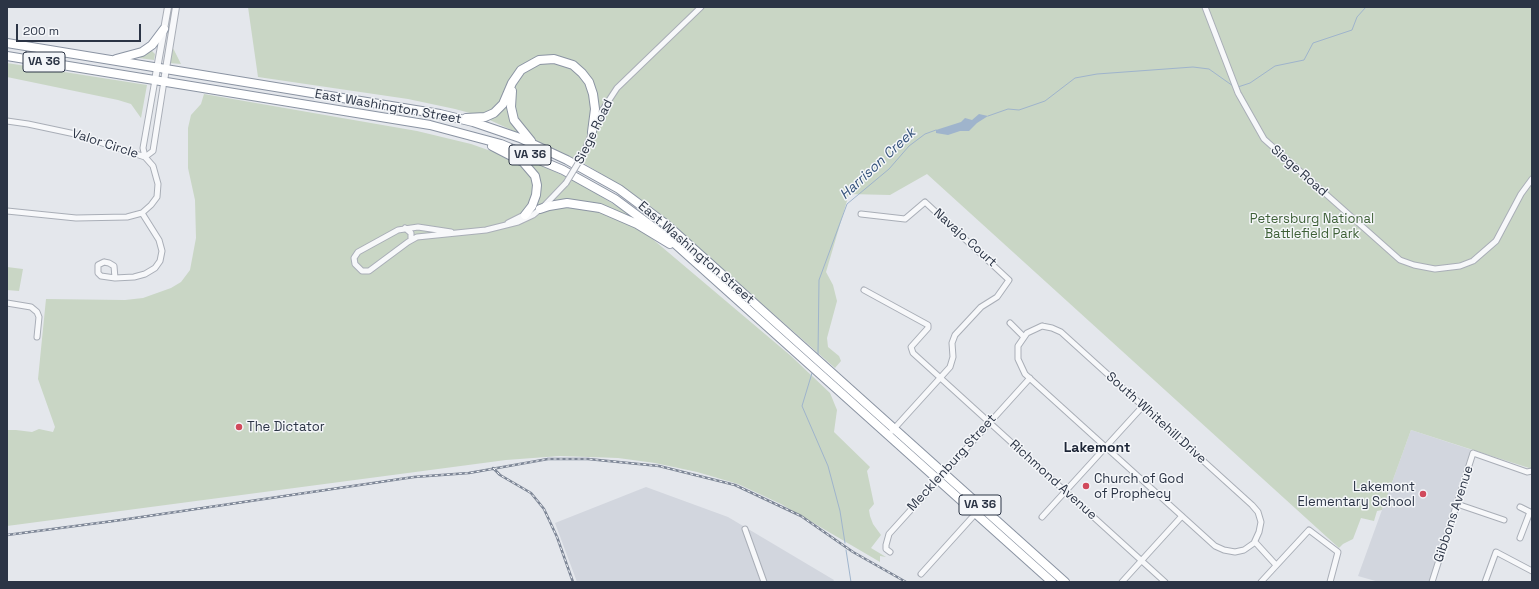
<!DOCTYPE html>
<html>
<head>
<meta charset="utf-8">
<style>
  body { margin:0 }
  #map { position:relative; width:1539px; height:589px; overflow:hidden; background:#e4e7ec; font-family:"Space Grotesk",sans-serif }
  canvas { display:block }
  .frame { position:absolute; inset:0; border:8px solid #2b3445; pointer-events:none }
  .scale { position:absolute; left:16px; top:24px; width:125px; height:18px; box-sizing:border-box; border:2px solid #2b3445; border-top:0; padding-left:5px; font-size:12px; line-height:14px; white-space:nowrap; color:#2b3445; -webkit-text-stroke:3px #f4f6f9; paint-order:stroke }
</style>
</head>
<body>
<div id="map">
<canvas width="1539" height="589"></canvas>
<div class="frame"></div>
<div class="scale">200 m</div>
</div>
<script>
const ctx = document.querySelector('canvas').getContext('2d');
ctx.lineJoin = 'round';
function fillPath(path, color) { ctx.fillStyle = color; ctx.fill(path, 'evenodd'); }
const poly = rows => new Path2D(rows.map(r => 'M' + r).join(''));
function stroke(path, color, width, dash) { ctx.strokeStyle = color; ctx.lineWidth = width; ctx.lineCap = dash ? 'butt' : 'round'; ctx.setLineDash(dash || []); ctx.stroke(path); }
function drawText(font, color, halo, rows, align = 'center') {
  ctx.font = font + ' "Space Grotesk",sans-serif'; ctx.lineWidth = 3; ctx.setLineDash([]); ctx.textBaseline = 'middle'; ctx.strokeStyle = halo; ctx.fillStyle = color; for (const [text, x, y, turn = 0] of rows) {
    ctx.save(); ctx.translate(x, y); ctx.rotate((+turn || 0) * Math.PI / 180); ctx.textAlign = isNaN(turn) ? turn : align; if (halo) ctx.strokeText(text, 0, 0); ctx.fillText(text, 0, 0); ctx.restore();
  }
}
fillPath(poly([
  [1411,430,1472,450,1429,582,1379,582,1358,576],
  [646,487,728,517,834,580,833,582,577,582,555,523]
]), '#d2d6de');
fillPath(poly([
  [248,7,1532,7,1532,469,1411,430,1382,510,1377,511,1374,521,1361,518,1353,539,1343,544,1339,548,927,174,890,195,849,194,826,272,833,285,837,301,827,338,828,347,839,356,841,361,835,368,654,209,628,190,585,164,481,116,455,109,408,99,258,77],
  [172,47,174,50,181,64,169,63],
  [151,50,155,54,154,60,139,58],
  [7,63,147,85,141,118,131,104,118,100,7,77],
  [204,94,417,131,471,144,528,164,527,161,530,160,579,183,641,221,643,231,791,356,830,393,837,410,834,432,870,467,867,471,874,504,869,510,870,516,873,524,881,535,871,548,886,557,880,556,880,562,781,504,738,484,697,472,655,463,618,458,560,456,506,460,7,526,7,430,16,430,32,432,39,429,53,432,55,427,38,379,46,299,125,300,143,298,171,288,181,282,190,270,196,238,195,200,188,168,188,128,191,115,201,104],
  [7,267,23,269,19,291,7,290]
]), '#c9d6c5');
fillPath(poly([
  [979,114,988,116,977,123,969,131,960,131,948,135,936,133,936,130,961,122,965,118,972,120]
]), '#9fb4cc');
stroke(poly([
  [1238,87,1250,83,1275,66,1304,60,1313,43,1352,30,1357,17,1366,7],
  [988,116,1008,109,1019,110,1045,101,1075,78,1097,74,1193,67,1209,69,1233,86],
  [818,355,819,280,847,204,889,169,909,146,925,134,936,130],
  [812,373,802,406,828,466,840,511,845,543],
  [846,550,851,582]
]), '#9fb4cc', 1);
const minor = poly([
  [1205,7,1238,93,1264,139,1400,260,1414,265,1435,269,1460,266,1473,261,1496,241,1521,194,1532,179],
  [155,80,143,148,145,157,153,151,164,81],
  [7,121,28,124,75,134,145,157,153,166,158,184,157,197,151,205,142,213,127,217,76,218,7,211],
  [583,155,598,117,617,88,701,7],
  [861,214,905,219,925,202,1009,280,997,297,981,307,955,335,952,343,953,357,950,367,892,431],
  [508,223,528,213],
  [405,228,411,233,411,240],
  [451,232,418,227,398,230,358,252,354,258,355,264,362,271,369,271,408,242,417,237,486,230,518,222,533,215,545,205,566,183],
  [104,262,109,263,114,266,115,278,101,276,98,273,98,265,104,262],
  [115,278,134,277,145,274,155,268,160,261,162,251,159,240,142,213],
  [864,290,928,325,928,328,911,347,913,353,1165,582],
  [7,303,31,307,37,312,39,317,37,337],
  [1010,323,1023,336],
  [1042,326,1052,328,1061,332,1252,505,1258,512,1261,522,1259,532,1254,543,1244,550,1235,552,1224,550,1215,546,1025,374,1018,359,1018,346,1027,333,1042,326],
  [1457,504,1504,520],
  [1520,507,1532,513],
  [1042,517,1143,406],
  [745,529,764,582],
  [1520,538,1530,512],
  [1255,542,1276,565],
  [890,552,886,549,886,545,889,534,1030,378],
  [921,574,977,512],
  [1122,582,1182,516],
  [1261,582,1309,530,1338,552,1330,582],
  [1432,582,1473,453,1527,472,1532,471],
  [1485,582,1496,552,1532,571]
]);
const tertiary = poly([
  [155,80,168,7],
  [164,81,176,7]
]);
const trunk = poly([
  [7,43,440,114,473,122,520,138,567,160,619,189,667,225,1065,582],
  [7,56,430,125,501,144,563,170,615,199,673,242,1052,582],
  [116,59,142,52,152,45,164,29],
  [512,91,511,107,514,120,531,141],
  [466,118,485,117,494,113,503,104,512,83,521,70,539,60,554,59,573,65,582,73,589,82,593,94,595,109,592,132],
  [492,146,523,162,535,176,537,185,536,195,532,206,525,215],
  [540,209,549,206,567,203,600,208,637,224,670,244]
]);
stroke(minor, '#a9aeb7', 7);
stroke(tertiary, '#a9aeb7', 8);
stroke(trunk, '#8b94a3', 10);
stroke(minor, '#f7f8fa', 5);
stroke(tertiary, '#f7f8fa', 6);
stroke(trunk, '#fff', 8);
const rail = poly([
  [493,468,500,475,531,493,544,509,557,537,573,582],
  [7,535,121,520,414,477,469,473,548,459,588,459,659,466,735,485,801,516,853,552,906,582]
]);
stroke(rail, '#7d8696', 2.5);
stroke(rail, '#f4f6f9', 1, [3]);
const minorBridge = poly([
  [566,183,583,155]
]);
stroke(minorBridge, '#a9aeb7', 7, []);
stroke(minorBridge, '#f7f8fa', 5);
for (const [x, y, r, color] of [
  [239,427,4,"#d1495b"],
  [1086,486,4,"#d1495b"],
  [1423,494,4,"#d1495b"]
]) { const dot = new Path2D(); dot.arc(x, y, r, 0, 2 * Math.PI); ctx.fillStyle = color; ctx.fill(dot); stroke(dot, '#f4f6f9', 1.5); }
for (const [x, y, w] of [
  [44,62,42],
  [530,155,42],
  [980,505,42]
]) { const box = new Path2D(); box.roundRect(x - w / 2, y - 10, w, 20, 3); ctx.fillStyle = '#f4f6f9'; ctx.fill(box); stroke(box, '#2b3445', 1); }
drawText('bold 12px', '#2b3445', null, [
  ["VA 36",44,62],
  ["VA 36",530,155],
  ["VA 36",980,505]
]);
drawText('13px', '#2b3445', '#f4f6f9', [
  ["East Washington Street",388,107,10],
  ["Siege Road",594,132,-64],
  ["Valor Circle",105,144,18],
  ["Siege Road",1299,171,41],
  ["Navajo Court",965,238,42],
  ["East Washington Street",696,253,41],
  ["South Whitehill Drive",1156,418,42],
  ["Mecklenburg Street",952,463,-48],
  ["Richmond Avenue",1053,480,42],
  ["Gibbons Avenue",1454,514,-72]
]);
drawText('13px', '#3f6138', '#f4f6f9', [
  ["Petersburg National",1312,219],
  ["Battlefield Park",1312,234]
]);
drawText('13px', '#2b3445', '#f4f6f9', [
  ["The Dictator",247,427],
  ["Church of God",1094,479],
  ["of Prophecy",1094,494],
  ["Lakemont",1415,487,"right"],
  ["Elementary School",1415,502,"right"]
], 'left');
drawText('italic 14px', '#34527a', '#f4f6f9', [
  ["Harrison Creek",878,164,-43]
]);
drawText('bold 14px', '#1d2536', '#f4f6f9', [
  ["Lakemont",1097,448]
]);
</script>
</body>
</html>
